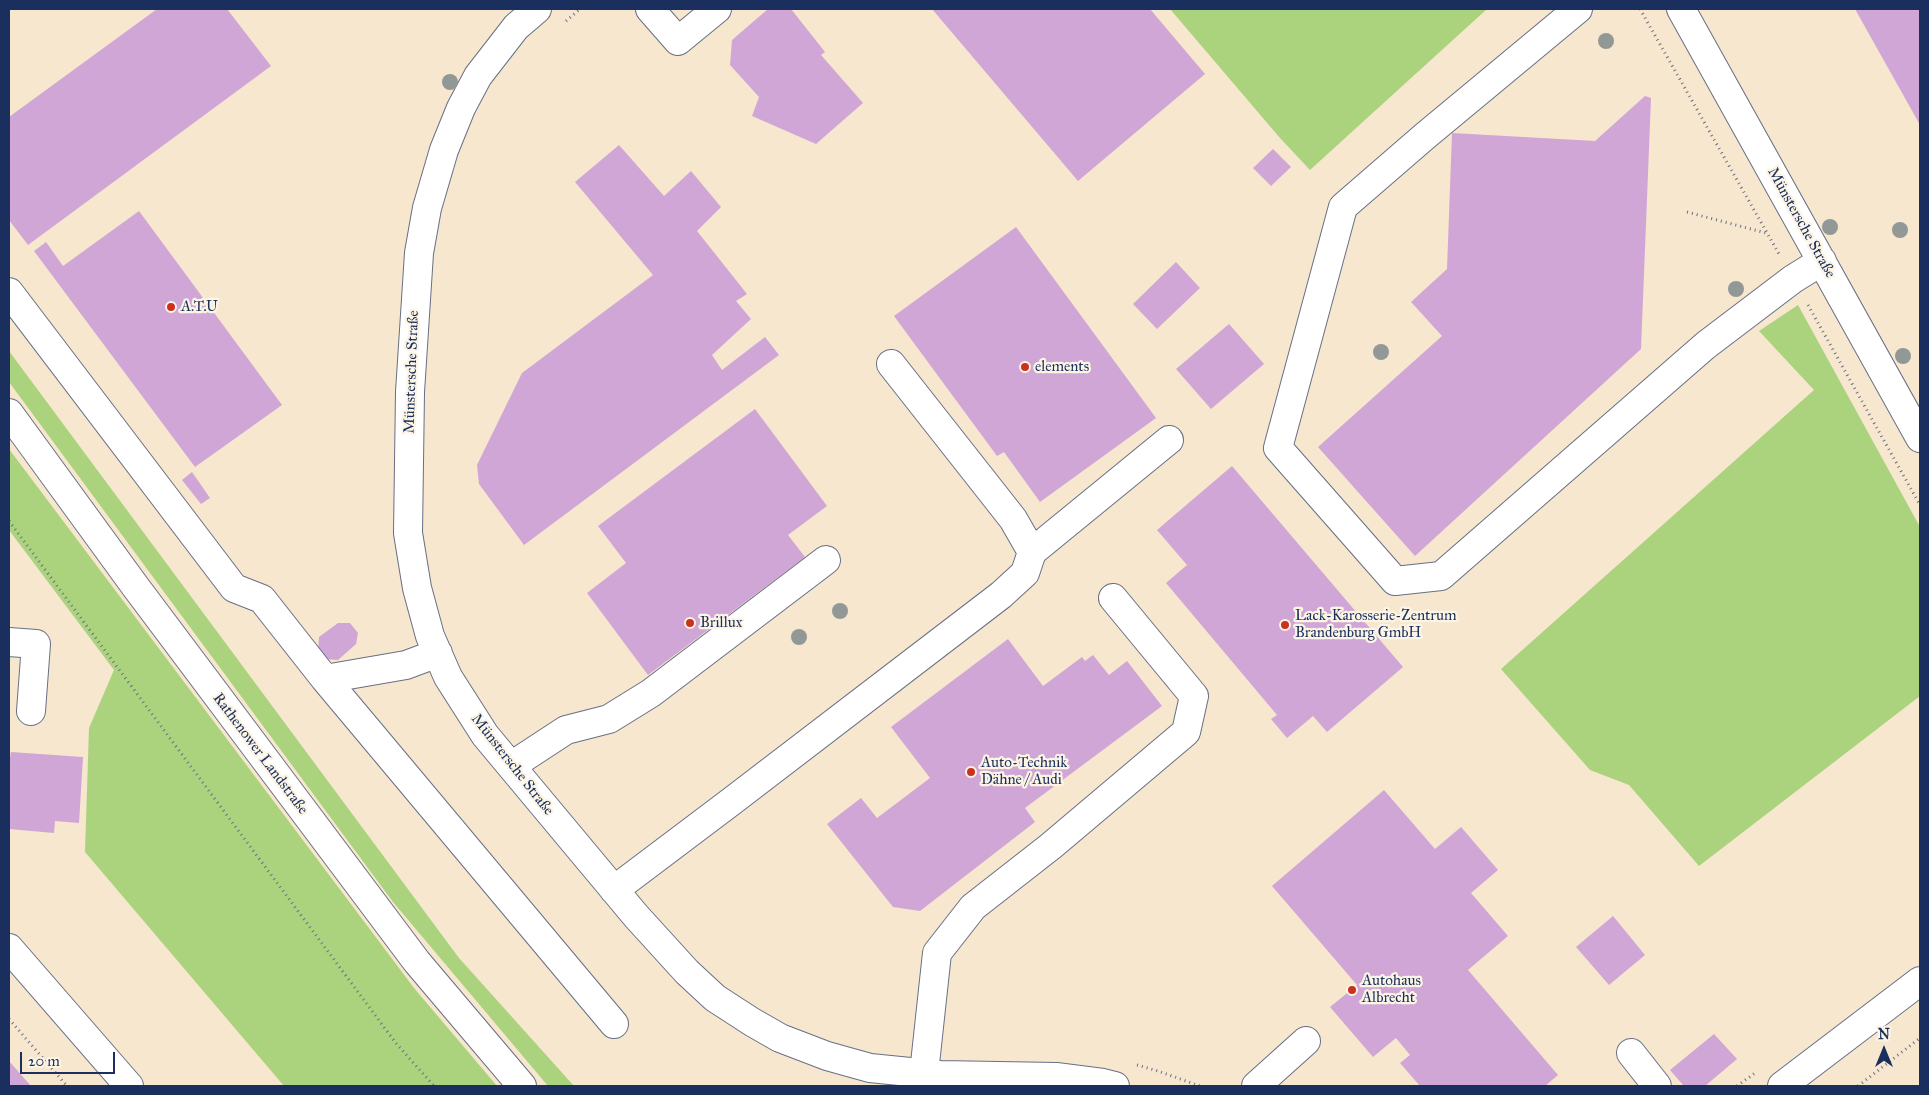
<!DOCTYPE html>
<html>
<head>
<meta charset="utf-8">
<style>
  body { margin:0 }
  #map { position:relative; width:1929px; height:1095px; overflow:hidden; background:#f6e7ce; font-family:"IM FELL Great Primer",serif }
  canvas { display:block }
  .frame { position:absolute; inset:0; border:10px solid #1b2f5e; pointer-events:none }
  .north { position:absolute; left:1859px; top:1025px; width:50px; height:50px; -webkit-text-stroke:4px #fcf5e5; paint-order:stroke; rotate:0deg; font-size:14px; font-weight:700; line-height:20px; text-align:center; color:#1b2f5e }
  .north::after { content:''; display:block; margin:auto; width:18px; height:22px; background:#1b2f5e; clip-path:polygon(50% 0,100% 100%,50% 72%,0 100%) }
  .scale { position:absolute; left:20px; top:1052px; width:95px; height:22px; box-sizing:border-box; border:2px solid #1b2f5e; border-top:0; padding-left:6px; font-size:15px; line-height:18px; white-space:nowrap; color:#1b2f5e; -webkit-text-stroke:4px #fcf5e5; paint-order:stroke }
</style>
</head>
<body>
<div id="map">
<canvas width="1929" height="1095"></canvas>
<div class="frame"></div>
<div class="north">N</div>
<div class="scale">20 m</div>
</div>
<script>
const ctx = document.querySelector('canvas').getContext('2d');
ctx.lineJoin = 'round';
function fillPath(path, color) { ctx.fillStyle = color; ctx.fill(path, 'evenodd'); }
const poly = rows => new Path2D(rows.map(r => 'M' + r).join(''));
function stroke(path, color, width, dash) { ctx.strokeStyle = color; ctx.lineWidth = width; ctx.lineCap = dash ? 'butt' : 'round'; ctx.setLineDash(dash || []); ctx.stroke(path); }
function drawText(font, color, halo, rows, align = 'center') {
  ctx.font = font + ' "IM FELL Great Primer",serif'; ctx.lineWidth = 4.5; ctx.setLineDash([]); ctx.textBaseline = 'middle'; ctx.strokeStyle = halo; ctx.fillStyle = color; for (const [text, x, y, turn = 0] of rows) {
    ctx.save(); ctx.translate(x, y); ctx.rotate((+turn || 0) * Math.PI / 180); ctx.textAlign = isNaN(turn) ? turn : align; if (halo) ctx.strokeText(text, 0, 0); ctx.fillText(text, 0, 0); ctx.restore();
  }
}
fillPath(poly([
  [1170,9,1487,9,1310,170,1280,138],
  [1798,305,1920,527,1920,696,1699,866,1629,785,1590,770,1501,669,1814,390,1759,331],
  [9,351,459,958,574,1086,548,1086,393,902,9,382],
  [9,449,414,988,497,1086,284,1086,85,852,89,728,114,670,9,530]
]), '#abd37e');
fillPath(poly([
  [157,9,227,9,271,66,28,245,9,220,9,117],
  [768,9,791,9,825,52,821,55,863,103,816,144,752,116,759,97,730,65,732,40],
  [932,9,1150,9,1205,74,1078,181],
  [1855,9,1920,9,1920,125],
  [1645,96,1651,98,1641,349,1415,556,1318,447,1442,336,1411,302,1447,269,1452,133,1595,141],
  [619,145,664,196,691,171,721,207,697,231,747,294,736,301,751,319,712,355,722,370,765,337,779,355,524,545,479,484,477,465,522,373,653,275,575,182],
  [1273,149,1291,167,1271,186,1253,168],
  [139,211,282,405,195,467,34,251,46,242,63,266],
  [1016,227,1156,418,1040,502,1004,452,997,456,894,316],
  [1176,262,1200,288,1157,329,1133,304],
  [1229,324,1264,364,1211,409,1176,369],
  [755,409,827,506,788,535,805,557,648,675,587,593,626,563,598,526],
  [1232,466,1403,667,1327,732,1313,716,1287,738,1271,719,1277,715,1166,583,1187,565,1157,530],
  [192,472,210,498,201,504,182,480],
  [338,623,350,623,358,633,356,644,338,660,325,659,318,651,319,637],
  [1008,639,1043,686,1082,657,1085,661,1093,655,1109,675,1127,661,1162,706,1025,808,1035,822,920,911,893,907,827,824,861,798,877,818,930,778,891,727],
  [11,752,83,757,79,823,55,821,54,833,9,829,9,763],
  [1384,790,1435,849,1461,827,1498,870,1471,893,1508,936,1468,970,1558,1075,1545,1086,1420,1086,1400,1063,1410,1055,1396,1038,1373,1057,1330,1007,1357,985,1272,886],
  [1613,916,1645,955,1609,985,1576,947],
  [1714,1034,1737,1059,1705,1086,1684,1086,1670,1070],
  [9,1061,31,1086,9,1086]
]), '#d0a6d6');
const minor = poly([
  [537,9,516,27,478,76,461,108,444,150,427,208,419,253,410,392,408,533,417,588,430,636,448,677,485,735,636,916,687,972,715,998,752,1022,780,1038,827,1056,870,1068,940,1075,1056,1077,1103,1083,1115,1086],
  [650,9,678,41,717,9],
  [1578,9,1425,136,1343,207,1278,448,1395,581,1441,576,1706,345,1793,279,1822,261],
  [1681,9,1920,438],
  [9,292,234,588,262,599,325,679,406,665,438,653],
  [1032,552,1169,440],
  [9,642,36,644,31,711],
  [325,679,614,1024],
  [511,766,566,730,609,719,651,693,826,560],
  [614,890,732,801,1001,595,1025,573,1032,552,1013,519,891,364],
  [9,948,129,1086],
  [1631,1053,1657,1086],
  [924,1073,937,953,973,907,1051,846,1186,732,1194,696,1113,598],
  [1256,1086,1306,1041],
  [1782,1086,1920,981]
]);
const major = poly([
  [9,413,135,586,417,962,522,1086]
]);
stroke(minor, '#686f85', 30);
stroke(major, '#686f85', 30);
stroke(poly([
  [1640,9,1779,254],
  [566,21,580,9],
  [1687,212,1766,233],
  [1808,305,1920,505],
  [9,521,395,1042,434,1086],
  [9,1019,67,1086],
  [1137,1065,1158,1071,1200,1086],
  [1737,1086,1755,1073],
  [1858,1086,1920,1038]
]), '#686f85', 3, [1, 4]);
stroke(minor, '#fff', 28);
stroke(major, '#fff', 28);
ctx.fillStyle = '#919895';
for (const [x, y] of [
  [1606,41],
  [450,82],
  [1830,227],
  [1900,230],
  [1736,289],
  [1381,352],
  [1903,356],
  [840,611],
  [799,637]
]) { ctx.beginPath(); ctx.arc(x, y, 8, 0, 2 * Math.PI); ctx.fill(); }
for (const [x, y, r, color] of [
  [171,307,5,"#c8321e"],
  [1025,367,5,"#c8321e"],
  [690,623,5,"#c8321e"],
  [1285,625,5,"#c8321e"],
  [971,772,5,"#c8321e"],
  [1352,990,5,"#c8321e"]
]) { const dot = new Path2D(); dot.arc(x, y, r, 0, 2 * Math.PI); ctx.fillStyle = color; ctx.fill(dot); stroke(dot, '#fcf5e5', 2); }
drawText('15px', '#1b2f5e', '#fcf5e5', [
  ["Münstersche Straße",1801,223,61],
  ["Münstersche Straße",412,372,-88],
  ["Rathenower Landstraße",260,754,53],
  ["Münstersche Straße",512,765,52]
]);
drawText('15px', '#1b2f5e', '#fcf5e5', [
  ["A.T.U",181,307],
  ["elements",1035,367],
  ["Lack-Karosserie-Zentrum",1295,616],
  ["Brandenburg GmbH",1295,633],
  ["Brillux",700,623],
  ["Auto-Technik",981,763],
  ["Dähne / Audi",981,780],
  ["Autohaus",1362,981],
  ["Albrecht",1362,998]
], 'left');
</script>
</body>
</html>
